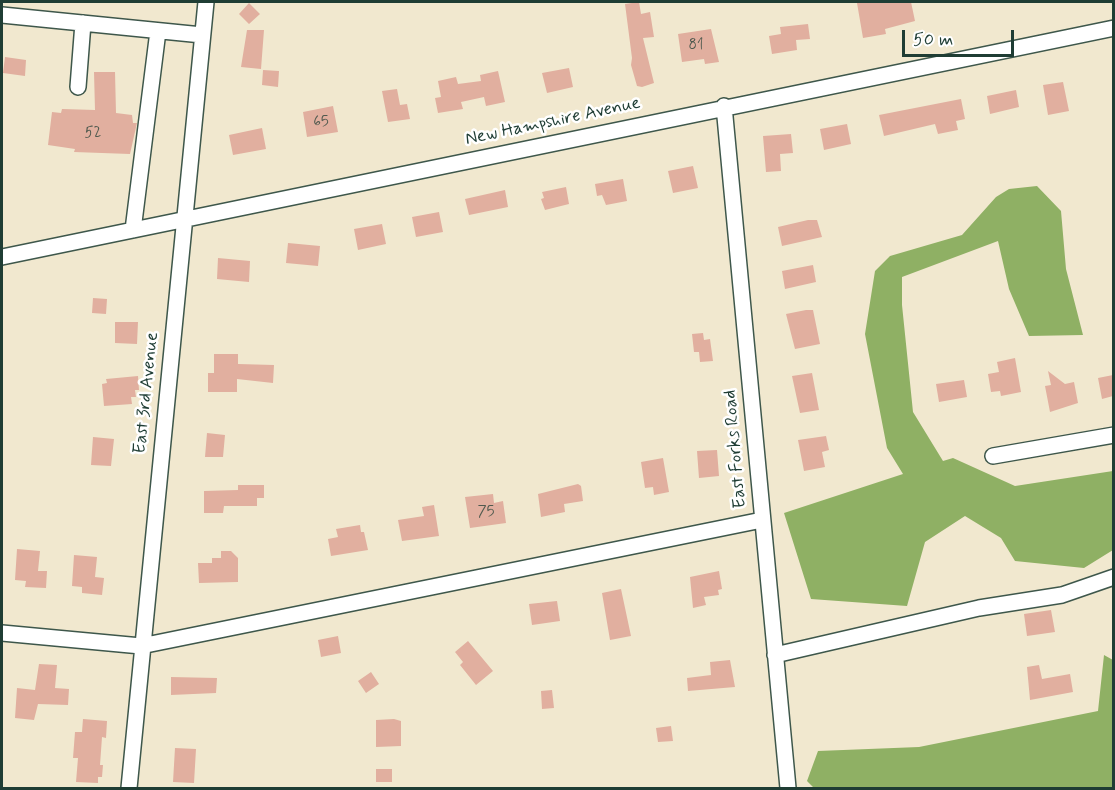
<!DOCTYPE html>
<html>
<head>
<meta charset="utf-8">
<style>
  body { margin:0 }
  #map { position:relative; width:1115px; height:790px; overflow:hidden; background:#f1e8cf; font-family:Mynerve,sans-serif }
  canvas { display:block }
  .frame { position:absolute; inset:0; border:3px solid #1f3d34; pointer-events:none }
  .scale { position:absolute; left:902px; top:30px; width:112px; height:27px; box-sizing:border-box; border:3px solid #1f3d34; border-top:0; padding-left:8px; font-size:18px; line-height:21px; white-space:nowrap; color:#1f3d34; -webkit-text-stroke:4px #fff; paint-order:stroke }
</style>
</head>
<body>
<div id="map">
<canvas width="1115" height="790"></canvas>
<div class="frame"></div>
<div class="scale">50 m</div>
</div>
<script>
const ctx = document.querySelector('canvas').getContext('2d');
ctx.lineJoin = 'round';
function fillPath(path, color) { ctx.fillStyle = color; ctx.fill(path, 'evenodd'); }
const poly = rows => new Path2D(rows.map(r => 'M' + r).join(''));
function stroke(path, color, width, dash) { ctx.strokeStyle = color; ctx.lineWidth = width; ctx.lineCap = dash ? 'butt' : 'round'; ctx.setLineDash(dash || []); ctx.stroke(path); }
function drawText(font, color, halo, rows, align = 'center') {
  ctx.font = font + ' Mynerve,sans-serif'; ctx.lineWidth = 5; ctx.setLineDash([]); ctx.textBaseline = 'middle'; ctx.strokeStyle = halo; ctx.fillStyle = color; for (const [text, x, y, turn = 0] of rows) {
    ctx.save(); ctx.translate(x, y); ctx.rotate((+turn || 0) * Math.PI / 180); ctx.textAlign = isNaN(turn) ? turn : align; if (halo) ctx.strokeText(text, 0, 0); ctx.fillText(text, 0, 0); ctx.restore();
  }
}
fillPath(poly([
  [1037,186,1061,211,1066,269,1083,335,1029,336,1009,289,998,241,902,277,902,305,913,412,943,461,953,458,1015,486,1113,471,1113,550,1084,568,1015,561,1001,538,965,516,925,542,907,606,811,599,784,513,903,474,887,448,865,334,875,271,890,256,962,235,996,197,1009,189],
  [1104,655,1113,660,1113,788,814,788,807,781,818,751,919,747,1098,711]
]), '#8fb064');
fillPath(poly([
  [639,2,641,14,650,12,654,37,643,38,654,83,642,87,637,86,631,65,632,58,625,4],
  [863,2,911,2,915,21,885,29,886,34,863,38,857,3],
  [249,3,260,14,249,24,239,14],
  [808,24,810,39,796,40,797,50,772,54,769,36,781,34,780,27],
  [711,29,719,62,705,64,704,59,682,62,678,34],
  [247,30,264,30,261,69,241,67],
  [5,57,26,60,25,76,3,73],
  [569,68,573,87,547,93,542,73],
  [263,70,279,71,278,87,262,85],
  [498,71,505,102,486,106,484,97,461,102,463,109,438,113,435,98,441,97,438,81,456,77,458,84,481,81,480,75],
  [94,72,115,72,116,113,132,115,133,123,137,123,130,154,74,152,75,149,48,145,52,112,61,113,62,109,95,110],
  [1063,82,1069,111,1048,115,1043,85],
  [397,89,400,105,407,104,410,119,388,122,382,91],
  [1016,90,1019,107,990,114,987,96],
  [961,99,965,119,956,121,958,130,938,134,935,124,884,136,879,115],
  [333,106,338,132,307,137,303,112],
  [847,124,851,144,824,150,820,129],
  [262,128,266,149,233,155,229,135],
  [791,134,793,153,780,154,781,171,766,172,763,136],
  [693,166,698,188,673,193,668,171],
  [623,179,627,201,606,205,602,195,597,196,595,184],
  [566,187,569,204,545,210,541,199,544,198,542,192],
  [505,190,508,207,469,215,465,199],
  [439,212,443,232,416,237,412,217],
  [808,220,817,220,822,237,782,246,778,227],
  [382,224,386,244,358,250,354,229],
  [288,243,320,246,318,266,286,263],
  [218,258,250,261,249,282,217,279],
  [813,265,816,282,785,289,782,271],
  [93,298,107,299,106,314,92,313],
  [806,310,813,310,820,344,795,349,786,314],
  [115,322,138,322,137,344,115,343],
  [703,333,704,340,710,339,713,361,700,362,699,352,694,352,692,334],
  [214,354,238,354,238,364,274,365,273,383,237,379,237,392,208,392,208,373,214,373],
  [1015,358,1021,392,1001,396,1000,391,991,392,988,374,999,372,997,362],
  [1048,371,1065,384,1074,382,1078,403,1050,412,1045,386,1051,385],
  [812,373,819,410,800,413,792,376],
  [1113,375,1113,396,1102,399,1098,378],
  [138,376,139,390,135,390,136,397,131,397,132,404,104,406,102,384,107,383,106,379],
  [964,380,967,397,939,402,936,384],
  [207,433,225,435,223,457,205,457],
  [826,436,829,450,822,452,825,467,804,471,798,440],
  [93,437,114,439,111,466,91,465],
  [717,450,719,476,699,478,697,451],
  [663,458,669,492,654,495,653,487,645,488,641,462],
  [578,484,581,486,583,501,564,504,565,512,541,517,538,494],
  [238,485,264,485,264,498,257,498,257,506,224,506,223,513,204,513,204,491,238,490],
  [493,494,494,503,503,501,506,523,470,528,465,497],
  [434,505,439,536,402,541,398,520,424,516,422,507],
  [360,525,361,532,364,532,368,550,331,556,328,539,338,537,336,529],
  [17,549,40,551,38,571,47,571,46,588,25,587,26,581,15,580],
  [221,551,231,551,238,558,238,582,199,583,198,563,212,563,212,558,221,558],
  [74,555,97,557,95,577,104,578,102,595,82,593,82,587,72,586],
  [719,571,722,589,718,590,719,595,704,597,706,605,693,608,690,577],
  [621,589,631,636,610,640,602,593],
  [557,601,560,621,532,625,529,604],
  [1051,610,1055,632,1027,636,1024,614],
  [338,636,341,653,321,657,318,640],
  [468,641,493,671,476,685,460,665,463,662,455,652],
  [730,660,735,687,688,691,687,678,711,675,710,662],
  [39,664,57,665,55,688,69,689,68,705,38,704,34,720,15,718,17,688,35,690],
  [1039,665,1042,679,1070,674,1073,692,1030,700,1027,667],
  [371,672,379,684,366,693,358,681],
  [171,677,217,678,216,693,171,695],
  [552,690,554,708,542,709,541,691],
  [83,719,107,721,106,738,102,737,100,765,103,765,102,777,98,777,98,783,76,782,78,758,73,758,75,732,82,732],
  [394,719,401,721,401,746,376,747,376,720],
  [671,726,673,741,658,742,656,728],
  [175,748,196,749,194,783,173,782],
  [376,769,392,769,392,782,376,782]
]), '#e1af9f');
const minor = poly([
  [2,15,202,35],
  [78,87,83,23],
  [724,106,788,788],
  [133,230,158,31],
  [2,257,1114,28],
  [993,456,1114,435],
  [2,633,141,646,762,520],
  [775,655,979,608,1062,595,1114,577],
  [129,788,206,2]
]);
stroke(minor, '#3e574b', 18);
stroke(minor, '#fff', 15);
drawText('15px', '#505a4f', null, [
  ["81",696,46],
  ["65",321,123],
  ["52",93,134],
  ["75",486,513]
]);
drawText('18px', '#1f3d34', '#fff', [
  ["New Hampshire Avenue",553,122,-12],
  ["East 3rd Avenue",147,393,-84],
  ["East Forks Road",736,449,-95]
]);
</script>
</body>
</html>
